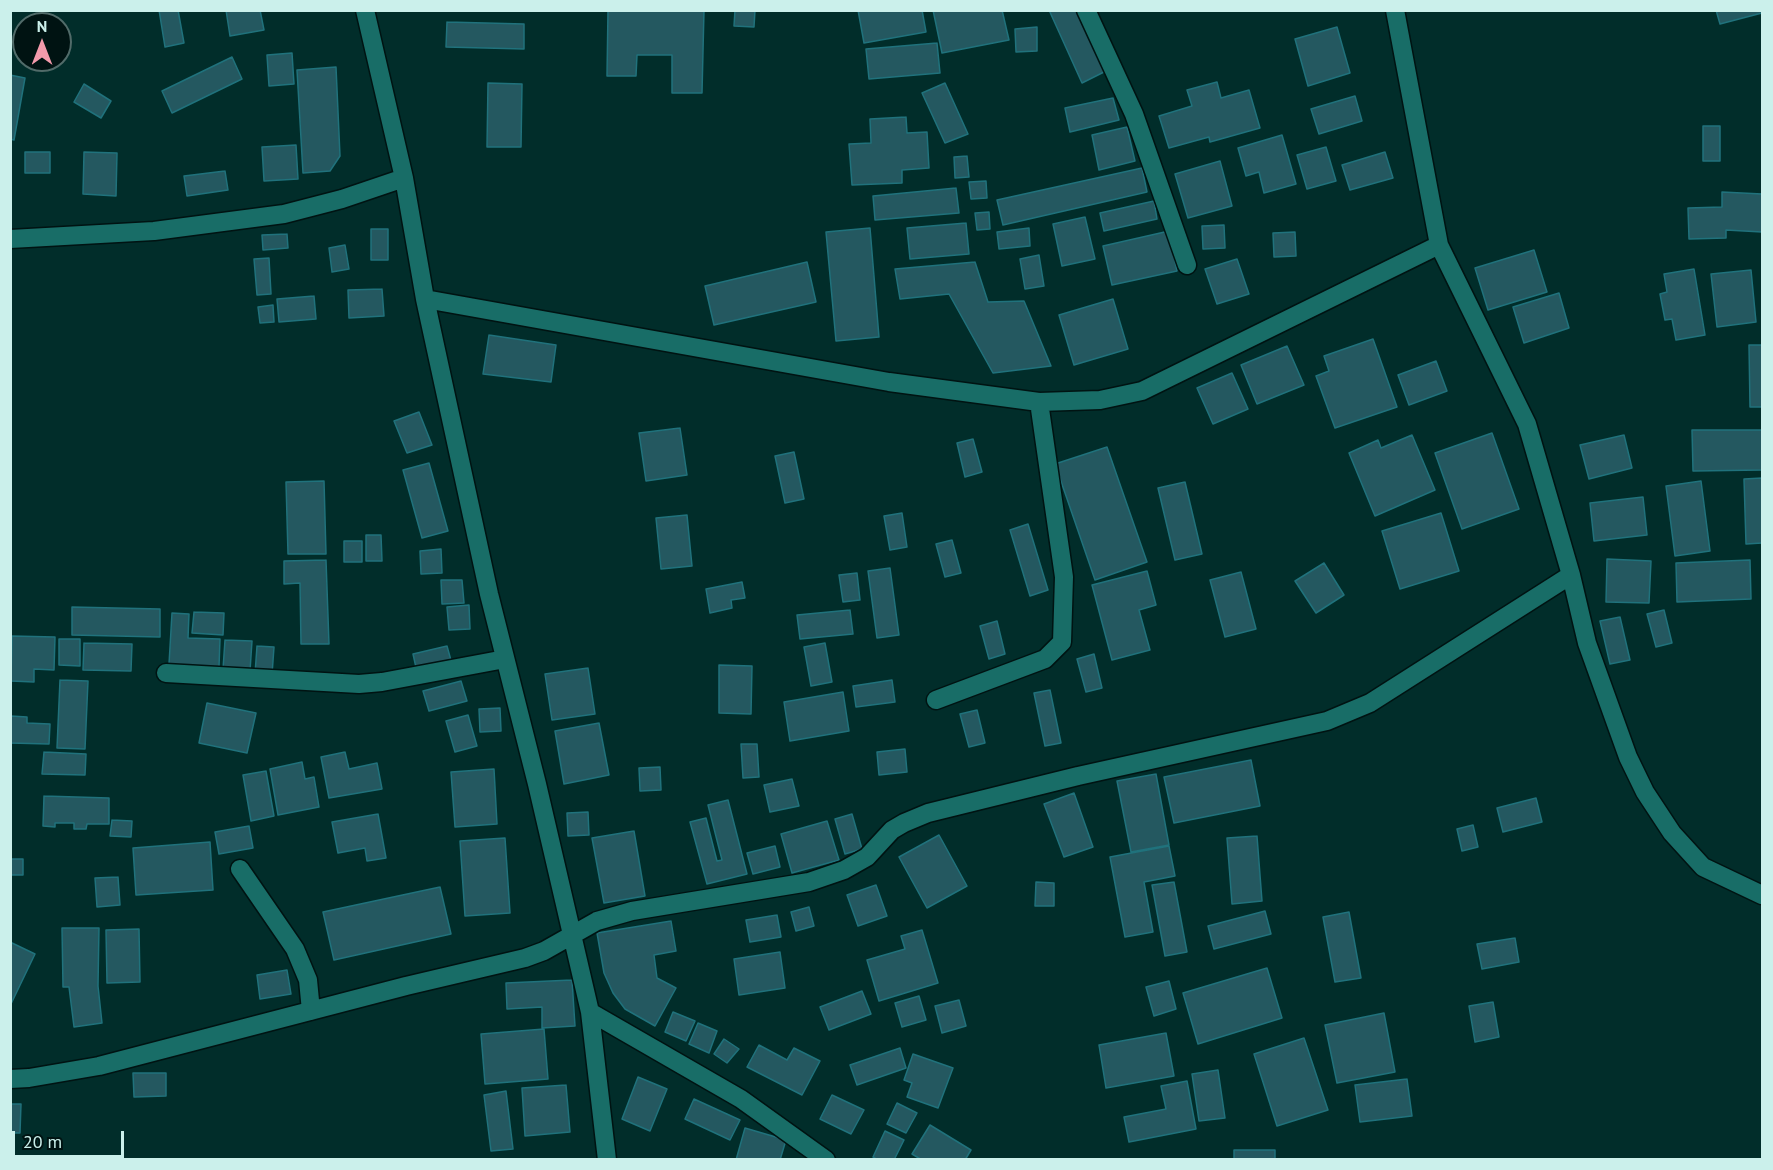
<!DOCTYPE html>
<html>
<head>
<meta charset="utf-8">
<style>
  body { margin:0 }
  #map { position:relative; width:1773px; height:1170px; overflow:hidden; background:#012d2a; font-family:"PT Sans",sans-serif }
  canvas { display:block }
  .frame { position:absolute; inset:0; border:12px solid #cbf0eb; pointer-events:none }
  .north { position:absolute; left:12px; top:12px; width:60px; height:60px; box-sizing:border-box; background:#001312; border:2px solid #516b69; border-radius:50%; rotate:0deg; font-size:16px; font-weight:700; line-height:24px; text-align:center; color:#cbf0eb }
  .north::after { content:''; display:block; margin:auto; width:21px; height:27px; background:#f39aab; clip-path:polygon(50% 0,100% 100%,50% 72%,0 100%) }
  .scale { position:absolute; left:12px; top:1131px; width:112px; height:27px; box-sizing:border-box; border:3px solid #cbf0eb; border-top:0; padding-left:8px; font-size:18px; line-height:21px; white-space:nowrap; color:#cbf0eb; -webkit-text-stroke:4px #001312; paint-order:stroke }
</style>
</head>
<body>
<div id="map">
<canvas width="1773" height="1170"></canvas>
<div class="frame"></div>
<div class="north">N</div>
<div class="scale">20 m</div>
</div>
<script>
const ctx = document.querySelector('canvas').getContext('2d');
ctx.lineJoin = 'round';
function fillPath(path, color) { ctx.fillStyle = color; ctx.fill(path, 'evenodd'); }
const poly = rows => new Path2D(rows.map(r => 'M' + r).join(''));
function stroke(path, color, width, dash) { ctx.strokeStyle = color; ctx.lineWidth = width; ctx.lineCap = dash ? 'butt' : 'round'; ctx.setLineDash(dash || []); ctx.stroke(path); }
const building = poly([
  [159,10,178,10,184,43,165,47,159,10],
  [226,10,260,10,264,30,230,36,226,10],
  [608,10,704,10,702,93,672,93,672,55,637,55,636,76,607,76,608,10],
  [735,10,755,10,754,27,734,26,735,10],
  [858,10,922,10,926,32,864,43,858,10],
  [933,10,1002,10,1009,40,942,53,933,10],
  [1049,10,1076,10,1104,72,1082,83,1049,10],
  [1716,10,1762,10,1762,13,1720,24,1716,10],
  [447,22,524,24,524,49,446,47,447,22],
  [1037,27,1037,51,1016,52,1015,29,1037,27],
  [1337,27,1350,73,1308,86,1295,39,1337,27],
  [937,43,940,73,869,79,866,49,937,43],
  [292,53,294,84,269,86,267,55,292,53],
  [232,57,242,79,172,113,162,91,232,57],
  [336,67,340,156,330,171,303,173,297,70,336,67],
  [10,75,25,78,14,140,10,139,10,75],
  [1217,82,1221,98,1249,90,1260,128,1210,142,1209,137,1169,148,1159,116,1192,106,1187,90,1217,82],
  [488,83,522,84,521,147,487,147,488,83],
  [945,83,968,134,945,143,922,93,945,83],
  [84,84,111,101,101,118,74,102,84,84],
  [1355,96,1362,121,1319,134,1311,109,1355,96],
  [1113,98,1119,120,1070,132,1065,108,1113,98],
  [906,117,907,133,927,132,929,168,902,170,902,183,852,185,849,144,871,143,870,119,906,117],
  [1703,126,1720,126,1720,161,1703,161,1703,126],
  [1127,127,1135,161,1099,170,1092,135,1127,127],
  [1282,135,1296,184,1264,193,1259,172,1246,176,1238,148,1282,135],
  [296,145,298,179,264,181,262,147,296,145],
  [1326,147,1336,181,1307,189,1297,155,1326,147],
  [25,152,50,152,50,173,25,173,25,152],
  [84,152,117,153,116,196,83,194,84,152],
  [1385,152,1393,178,1350,190,1342,165,1385,152],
  [967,156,969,177,955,178,954,157,967,156],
  [1220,161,1232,206,1188,218,1175,174,1220,161],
  [1142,168,1147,192,1003,225,997,200,1142,168],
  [225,171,228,190,187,196,184,176,225,171],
  [986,181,987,198,971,199,969,182,986,181],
  [956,188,959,213,875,220,873,196,956,188],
  [1722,192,1762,194,1762,232,1726,230,1726,238,1689,239,1688,208,1722,207,1722,192],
  [1154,201,1157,219,1104,231,1100,213,1154,201],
  [989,212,990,229,977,230,975,213,989,212],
  [1085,217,1095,259,1062,266,1053,224,1085,217],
  [966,223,969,254,910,259,907,228,966,223],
  [1224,225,1225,248,1203,249,1202,226,1224,225],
  [870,228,879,337,836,341,826,232,870,228],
  [1029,228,1030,246,999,249,997,232,1029,228],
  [371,229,388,229,388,260,371,260,371,229],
  [1169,231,1177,271,1112,285,1103,246,1169,231],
  [1295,232,1296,256,1274,257,1273,233,1295,232],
  [287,234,288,248,263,250,262,235,287,234],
  [345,245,349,269,332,272,329,248,345,245],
  [1534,250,1547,292,1488,310,1475,268,1534,250],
  [1039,255,1044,286,1025,289,1020,259,1039,255],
  [269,258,271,294,257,295,254,259,269,258],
  [1237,259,1249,294,1217,304,1205,269,1237,259],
  [807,262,816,302,714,325,705,286,807,262],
  [975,262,988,302,1024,301,1051,366,993,373,949,294,900,299,895,269,975,262],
  [1694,269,1705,335,1676,340,1672,319,1665,320,1660,294,1667,292,1664,274,1694,269],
  [1751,270,1756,322,1717,327,1711,274,1751,270],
  [382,289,384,316,349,318,348,290,382,289],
  [1559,293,1569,328,1524,343,1513,307,1559,293],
  [314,296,316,319,279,322,277,299,314,296],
  [1113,299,1128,349,1074,365,1059,315,1113,299],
  [273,305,274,322,260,323,258,307,273,305],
  [489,335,556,345,551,382,483,374,489,335],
  [1373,339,1397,407,1335,428,1316,376,1329,371,1324,356,1373,339],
  [1749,345,1762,345,1762,407,1750,407,1749,345],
  [1287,346,1304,385,1257,404,1241,365,1287,346],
  [1436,361,1447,391,1409,405,1398,375,1436,361],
  [1232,373,1248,409,1213,424,1197,388,1232,373],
  [419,412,432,445,407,453,394,421,419,412],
  [680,428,687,475,646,481,639,433,680,428],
  [1692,430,1762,430,1762,470,1693,471,1692,430],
  [1492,433,1519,509,1462,529,1435,453,1492,433],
  [1412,435,1435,490,1375,516,1349,453,1378,440,1381,448,1412,435],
  [1624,435,1632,468,1589,479,1580,445,1624,435],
  [973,439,982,472,965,477,957,443,973,439],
  [1107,447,1147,562,1095,580,1055,464,1107,447],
  [794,452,804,499,785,503,775,456,794,452],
  [429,463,448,531,422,538,403,470,429,463],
  [1762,478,1762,543,1746,544,1744,479,1762,478],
  [324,481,326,554,288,554,286,482,324,481],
  [1701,481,1710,551,1675,556,1666,486,1701,481],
  [1185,482,1202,554,1175,560,1158,488,1185,482],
  [1643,497,1647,535,1594,541,1590,503,1643,497],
  [902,513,907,547,890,550,884,516,902,513],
  [1441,513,1459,571,1400,589,1382,531,1441,513],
  [687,515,692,566,661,569,656,518,687,515],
  [1028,524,1048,590,1030,596,1010,530,1028,524],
  [366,535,381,535,382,561,366,561,366,535],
  [952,540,961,573,945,577,936,544,952,540],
  [344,541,362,541,362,562,344,562,344,541],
  [441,549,442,573,421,574,420,551,441,549],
  [1607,559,1651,561,1649,603,1606,602,1607,559],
  [326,560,329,644,301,644,300,583,284,584,284,561,326,560],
  [1750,560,1751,599,1677,602,1676,563,1750,560],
  [1324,563,1344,595,1316,613,1295,581,1324,563],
  [890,568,899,635,877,638,868,571,890,568],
  [1147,571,1156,605,1139,610,1150,650,1112,660,1092,585,1147,571],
  [1241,572,1256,629,1225,637,1210,580,1241,572],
  [857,573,860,600,843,602,839,575,857,573],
  [441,580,462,580,464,603,442,604,441,580],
  [742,582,745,598,731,600,732,608,710,613,706,589,742,582],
  [469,605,470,629,449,630,447,607,469,605],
  [72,607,160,609,160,637,72,635,72,607],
  [850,610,853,634,800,639,797,615,850,610],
  [1664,610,1672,643,1656,647,1647,614,1664,610],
  [194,612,224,613,223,635,192,633,194,612],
  [172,613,189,614,188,638,220,639,219,667,169,664,172,613],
  [1620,617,1630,660,1610,664,1600,621,1620,617],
  [997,621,1005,654,989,659,980,626,997,621],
  [12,636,55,637,54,670,34,669,34,682,11,681,12,636],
  [59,639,80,639,80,666,59,665,59,639],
  [225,640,252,641,250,671,223,669,225,640],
  [84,643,132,644,131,671,83,670,84,643],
  [825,643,832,682,811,686,804,647,825,643],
  [257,646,274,647,272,675,255,674,257,646],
  [447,646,452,664,417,672,413,654,447,646],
  [1094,654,1102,688,1086,692,1077,659,1094,654],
  [719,665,752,666,751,714,719,713,719,665],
  [588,668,595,714,552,720,545,674,588,668],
  [60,680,88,681,85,749,57,748,60,680],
  [892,680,895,702,856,707,853,686,892,680],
  [461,681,467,701,429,711,423,691,461,681],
  [1050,690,1061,743,1045,746,1034,693,1050,690],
  [843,692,849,731,790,741,784,702,843,692],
  [207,703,256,713,247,753,199,743,207,703],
  [500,708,501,731,480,732,479,709,500,708],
  [977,710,985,743,969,747,960,714,977,710],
  [468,715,477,746,455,752,446,721,468,715],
  [11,716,27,717,27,723,50,724,49,744,10,743,11,716],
  [599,723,609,775,564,784,555,731,599,723],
  [741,744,757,744,759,777,743,778,741,744],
  [905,749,907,772,879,775,877,752,905,749],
  [44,752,86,754,85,775,42,774,44,752],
  [345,752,349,769,377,763,382,789,329,798,321,757,345,752],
  [1251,760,1260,806,1174,823,1164,777,1251,760],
  [302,762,305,779,314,777,319,807,278,815,270,769,302,762],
  [660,767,661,790,640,791,639,768,660,767],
  [494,769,497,824,455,827,451,772,494,769],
  [266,771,274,816,251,821,243,775,266,771],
  [1156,774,1169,845,1131,852,1117,781,1156,774],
  [792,779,799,806,770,812,764,785,792,779],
  [1074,793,1093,847,1064,857,1044,804,1074,793],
  [44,796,109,798,109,824,87,824,86,829,74,829,74,823,55,823,55,827,43,826,44,796],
  [1536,798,1542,822,1503,832,1497,808,1536,798],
  [728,800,747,874,707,884,690,822,706,818,717,861,722,860,708,805,728,800],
  [588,812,589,835,568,836,567,813,588,812],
  [378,814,386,858,367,861,365,848,338,853,332,822,378,814],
  [852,814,862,849,845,854,835,819,852,814],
  [112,820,132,821,131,837,110,836,112,820],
  [827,821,839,860,792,873,781,834,827,821],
  [1473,825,1478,847,1462,851,1457,829,1473,825],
  [249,826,253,848,219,854,215,832,249,826],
  [634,831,645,896,604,903,592,838,634,831],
  [939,835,967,886,927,908,899,857,939,835],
  [1257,836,1262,901,1232,904,1227,838,1257,836],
  [505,838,510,913,465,916,460,841,505,838],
  [210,842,213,890,136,895,133,848,210,842],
  [775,846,780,867,753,874,747,853,775,846],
  [1169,846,1175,876,1144,882,1153,932,1125,937,1110,857,1169,846],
  [10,859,23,859,23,875,10,875,10,859],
  [118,877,120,905,97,907,95,878,118,877],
  [1036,882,1054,883,1054,906,1035,906,1036,882],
  [1174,882,1187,952,1165,956,1152,885,1174,882],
  [876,885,887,916,858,926,847,895,876,885],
  [440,887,451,934,334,960,323,912,440,887],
  [809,907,814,926,796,931,791,912,809,907],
  [1265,911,1271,934,1214,949,1208,926,1265,911],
  [1349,912,1361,978,1335,982,1323,917,1349,912],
  [777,915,781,937,750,942,746,920,777,915],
  [671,921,676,951,654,955,657,978,676,988,655,1026,625,1009,613,993,604,973,597,933,671,921],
  [62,928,99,928,98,986,102,1023,74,1027,69,987,63,987,62,928],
  [139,929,140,982,107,983,106,930,139,929],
  [922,930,938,983,879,1001,867,960,905,949,901,936,922,930],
  [1515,938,1519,962,1482,969,1477,944,1515,938],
  [10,942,35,954,10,1006,10,942],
  [780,952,785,988,739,995,734,959,780,952],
  [1267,968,1282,1018,1198,1044,1183,993,1267,968],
  [287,970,291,994,260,999,257,975,287,970],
  [572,980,575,1026,542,1028,542,1007,507,1009,506,983,572,980],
  [1169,981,1176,1009,1154,1016,1146,987,1169,981],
  [862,991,871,1014,829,1030,820,1007,862,991],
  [919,996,926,1020,902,1027,895,1003,919,996],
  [959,1000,966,1026,942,1033,935,1006,959,1000],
  [1493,1002,1499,1037,1475,1042,1469,1006,1493,1002],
  [673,1012,695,1021,686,1041,665,1032,673,1012],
  [1384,1013,1395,1072,1337,1083,1325,1025,1384,1013],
  [698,1023,717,1031,709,1053,689,1044,698,1023],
  [544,1029,548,1079,485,1084,481,1034,544,1029],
  [1166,1033,1174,1076,1106,1088,1099,1045,1166,1033],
  [1304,1038,1328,1110,1277,1126,1254,1054,1304,1038],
  [724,1039,739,1049,727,1063,714,1054,724,1039],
  [759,1045,787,1060,794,1048,820,1061,802,1095,747,1067,759,1045],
  [900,1048,906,1068,857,1085,850,1065,900,1048],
  [913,1054,953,1068,938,1108,907,1097,912,1083,904,1080,913,1054],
  [1218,1070,1225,1118,1199,1121,1192,1074,1218,1070],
  [133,1073,166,1073,166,1096,134,1097,133,1073],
  [638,1077,667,1089,650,1131,622,1119,638,1077],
  [1407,1079,1412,1116,1360,1122,1355,1085,1407,1079],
  [1187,1081,1196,1129,1129,1142,1124,1117,1166,1109,1161,1086,1187,1081],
  [566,1085,570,1132,525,1136,522,1088,566,1085],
  [506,1091,513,1149,491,1151,484,1095,506,1091],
  [832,1095,864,1110,851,1134,820,1119,832,1095],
  [694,1099,740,1120,730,1140,685,1119,694,1099],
  [897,1103,917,1113,906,1133,887,1124,897,1103],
  [10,1104,21,1104,20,1133,10,1133,10,1104],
  [930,1125,971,1150,965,1160,922,1160,912,1154,930,1125],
  [745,1128,786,1140,780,1160,736,1160,745,1128],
  [885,1131,904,1140,894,1160,878,1160,873,1157,885,1131],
  [1234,1150,1275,1150,1275,1160,1234,1160,1234,1150]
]);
fillPath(building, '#245860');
stroke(building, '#20727c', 1.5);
const street = poly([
  [365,10,404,178,425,299,489,594,537,784,590,1012,741,1099,826,1160],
  [1086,10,1134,114,1187,265],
  [1395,10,1439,245,1527,424,1571,575,1587,643,1628,757,1645,792,1672,833,1703,867,1762,895],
  [10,239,154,231,284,214,342,199,404,178],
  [425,299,889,382,1039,402,1100,400,1142,391,1439,245],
  [166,673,359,684,382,682,505,659],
  [936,700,1045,659,1062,642,1064,577,1039,402],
  [240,869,295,949,308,980,311,1011],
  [590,1012,607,1160],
  [10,1079,29,1078,99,1066,406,986,525,958,544,951,597,921,632,911,809,882,844,870,867,857,892,830,904,823,928,813,1078,776,1327,721,1370,703,1571,575]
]);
stroke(street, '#001312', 21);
stroke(street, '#186d67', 18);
</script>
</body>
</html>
